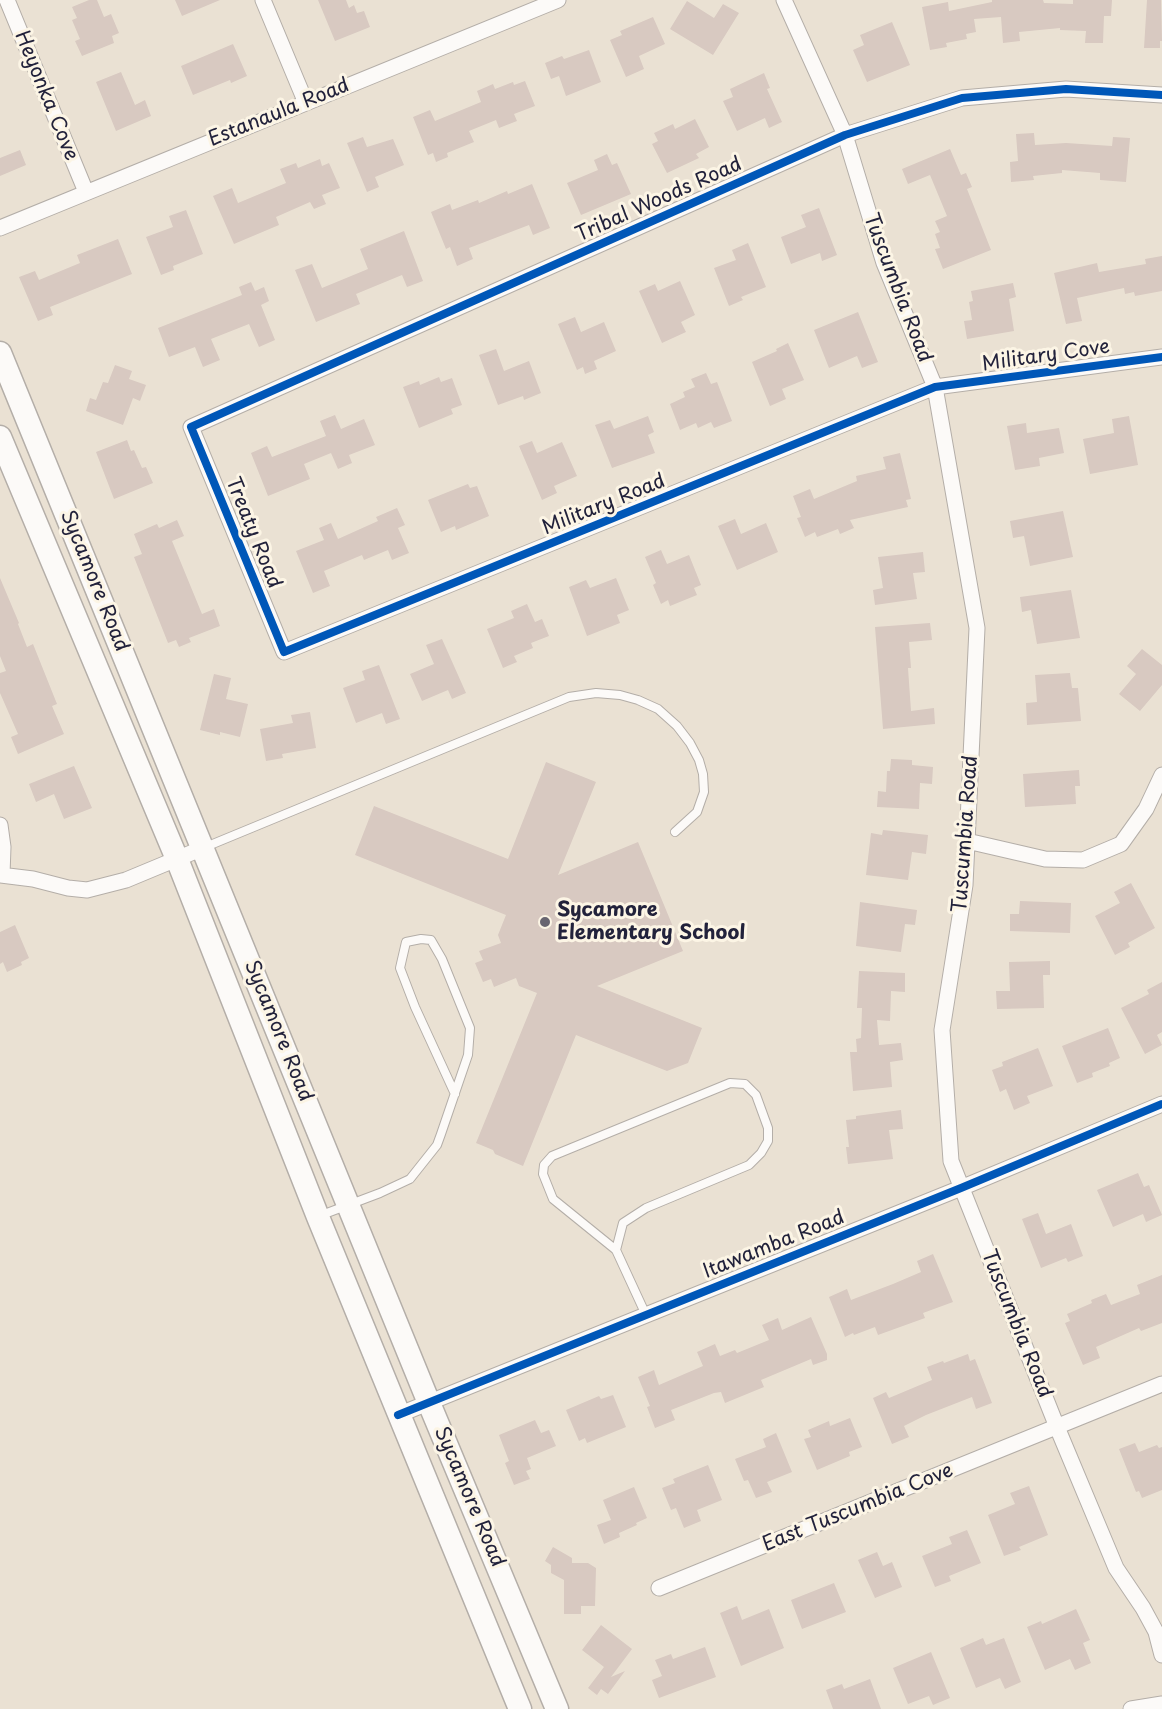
<!DOCTYPE html>
<html>
<head>
<meta charset="utf-8">
<style>
  body { margin:0 }
  canvas { display:block; background:#eae1d3 }
</style>
</head>
<body>
<canvas width="1162" height="1709"></canvas>
<script>
const ctx = document.querySelector('canvas').getContext('2d');
ctx.lineJoin = 'round';
function fillPath(path, color) { ctx.fillStyle = color; ctx.fill(path, 'evenodd'); }
const poly = rows => new Path2D(rows.map(r => 'M' + r).join(''));
function stroke(path, color, width, dash) { ctx.strokeStyle = color; ctx.lineWidth = width; ctx.lineCap = dash ? 'butt' : 'round'; ctx.setLineDash(dash || []); ctx.stroke(path); }
function drawText(font, color, halo, rows, align = 'center') {
  ctx.font = font + ' "Playpen Sans",sans-serif'; ctx.lineWidth = 6; ctx.setLineDash([]); ctx.textBaseline = 'middle'; ctx.strokeStyle = halo; ctx.fillStyle = color; for (const [text, x, y, turn = 0] of rows) {
    ctx.save(); ctx.translate(x, y); ctx.rotate((+turn || 0) * Math.PI / 180); ctx.textAlign = isNaN(turn) ? turn : align; if (halo) ctx.strokeText(text, 0, 0); ctx.fillText(text, 0, 0); ctx.restore();
  }
}
fillPath(poly([
  [89,0,97,0,104,17,111,14,119,33,112,36,114,43,82,56,75,41,80,39,72,20,77,18,72,7],
  [175,0,220,0,182,16],
  [318,0,346,0,349,8,354,5,357,13,364,11,370,27,335,41],
  [992,0,1043,0,1044,3,1073,4,1073,0,1112,0,1111,16,1104,16,1103,43,1085,43,1086,31,1060,30,1060,28,1019,32,1020,41,1003,43,1001,17,974,19,976,32,966,34,967,39,946,43,947,47,930,50,922,7,948,2,949,11,992,2],
  [1147,0,1161,0,1162,41,1160,41,1160,48,1144,48],
  [687,1,714,18,723,4,739,13,713,55,670,29],
  [653,17,665,44,639,56,644,69,626,77,610,40,622,35,620,31],
  [892,22,910,65,867,82,853,50,864,45,860,35],
  [233,44,247,76,231,83,230,80,193,95,181,66],
  [589,50,601,82,566,96,559,76,551,79,545,63,562,56,564,59],
  [121,72,135,105,145,100,151,116,116,131,96,82],
  [764,73,770,88,767,89,782,122,769,128,765,118,737,131,723,101,733,97,730,89],
  [525,81,535,106,514,114,517,121,499,128,496,120,469,131,474,142,447,153,448,157,436,162,433,153,428,155,413,117,430,110,435,121,481,102,477,91,493,84,495,89,513,82,514,85],
  [695,119,709,147,696,154,699,158,667,173,652,144,658,141,654,133,673,124,675,129],
  [1034,133,1035,145,1066,143,1112,146,1113,137,1130,138,1126,182,1100,180,1100,173,1062,170,1062,173,1033,176,1034,180,1011,182,1010,162,1018,161,1016,134],
  [363,137,367,147,393,139,404,165,375,177,379,187,367,192,347,143],
  [950,149,961,175,966,173,972,187,967,189,991,250,943,269,935,249,940,248,935,234,940,232,935,221,947,216,930,175,908,184,902,169],
  [20,150,26,165,0,176,0,158],
  [607,154,612,165,617,163,631,194,581,215,567,183,598,170,594,160],
  [320,159,322,166,329,163,340,188,322,195,326,204,314,209,310,202,276,217,279,225,234,244,213,196,232,188,238,203,286,183,280,169,296,163,298,168],
  [532,184,550,228,533,235,529,225,469,248,473,259,457,266,450,247,446,249,431,212,450,204,452,210,478,200,479,203,507,191,508,194],
  [819,208,837,255,822,261,820,253,791,264,781,237,806,227,801,215],
  [186,210,203,254,173,266,174,270,161,275,146,237,173,227,169,216],
  [404,231,423,281,407,287,402,275,356,294,360,304,316,322,295,270,312,264,322,288,368,269,360,249],
  [118,239,132,274,50,307,53,315,38,321,19,277,35,271,39,280,80,263,77,255],
  [748,243,766,287,741,297,743,300,729,306,714,268,736,260,732,250],
  [1162,256,1162,291,1135,296,1134,292,1125,294,1124,288,1077,298,1082,321,1066,324,1054,273,1097,263,1099,272,1146,264,1145,259],
  [680,281,695,315,681,322,686,332,662,343,639,291,655,284,658,291],
  [251,282,255,291,264,287,269,301,261,305,275,340,259,347,249,324,211,339,220,360,203,367,195,347,169,357,158,328,242,295,239,287],
  [1013,283,1016,297,1009,299,1014,331,967,339,964,321,972,320,969,302,973,301,971,291],
  [858,312,878,362,862,368,857,356,829,368,814,330],
  [575,317,581,332,604,322,616,351,594,361,597,369,585,374,583,367,577,370,558,324],
  [788,343,804,380,782,389,786,399,770,406,752,362,777,351,776,349],
  [496,349,504,371,529,361,541,393,524,400,523,396,498,405,479,355],
  [115,365,132,371,129,379,146,385,140,401,133,398,123,425,86,411,90,398,96,400,103,382,108,383],
  [706,373,711,384,717,382,732,421,714,428,711,422,698,428,696,423,680,430,670,404,685,397,683,392,695,387,691,379],
  [439,377,441,382,452,378,462,405,451,409,453,414,419,428,403,387,419,381,420,385],
  [335,415,341,429,364,419,375,445,349,455,352,463,338,469,331,453,304,464,310,479,268,496,251,453,267,446,272,457,326,436,320,421],
  [648,416,654,432,648,435,655,453,612,468,595,425,610,420,614,429],
  [1129,416,1138,465,1090,474,1083,439,1114,433,1112,419],
  [1026,423,1027,433,1059,428,1064,453,1039,458,1040,466,1015,470,1007,426],
  [127,440,131,451,134,450,142,468,146,467,153,483,114,499,96,452],
  [532,441,537,453,562,442,577,476,554,486,557,493,542,500,519,446],
  [900,453,911,499,906,500,908,507,850,520,854,528,840,534,838,529,817,537,815,532,805,537,797,518,801,517,793,496,810,489,814,499,857,481,856,476,886,469,883,457],
  [468,484,470,488,477,486,489,516,456,530,455,526,441,532,428,500],
  [397,508,405,525,398,528,409,553,392,560,388,550,364,560,362,555,324,571,330,586,313,593,296,551,324,540,319,528,331,523,338,539,378,521,376,517],
  [1063,511,1073,557,1030,566,1024,536,1013,538,1010,521],
  [735,519,741,534,766,523,778,552,737,570,718,526],
  [177,520,184,536,172,541,202,614,214,609,220,626,189,638,191,642,179,647,176,640,168,643,134,557,142,554,134,534,157,524,159,528],
  [661,550,667,564,689,555,701,585,694,588,697,595,670,606,668,600,661,604,653,585,656,583,645,557],
  [923,552,925,572,913,573,917,599,875,605,873,590,883,588,878,557],
  [0,578,19,623,18,624,27,647,33,644,57,704,52,706,64,734,18,754,11,737,18,734,0,693,0,673,6,671,0,656],
  [616,578,629,610,617,615,620,623,587,636,569,587,586,580,590,588],
  [1071,590,1080,638,1037,644,1031,610,1022,612,1020,597],
  [527,604,535,622,542,619,549,636,531,643,533,648,514,656,517,662,503,668,487,629,514,618,511,611],
  [930,623,932,640,909,642,911,668,908,668,911,711,934,708,935,724,883,729,875,627],
  [442,639,466,693,452,699,448,690,422,701,410,674,434,664,426,645],
  [1142,649,1162,665,1162,685,1140,711,1119,694,1136,674,1127,666],
  [379,665,400,719,386,724,382,713,356,723,343,688,365,680,362,671],
  [1070,673,1072,688,1078,688,1081,721,1027,725,1026,703,1037,702,1035,675],
  [214,674,231,678,226,699,248,704,240,737,220,732,220,735,200,730],
  [310,712,316,748,282,754,283,758,266,761,260,729,293,723,291,715],
  [891,759,912,760,912,765,933,767,932,784,920,783,919,809,877,807,878,791,886,792,887,771,890,771],
  [546,762,596,782,558,875,638,842,683,951,597,986,702,1028,688,1063,667,1071,576,1035,523,1166,495,1154,493,1150,476,1143,537,993,519,986,516,978,494,987,491,979,483,982,475,963,483,960,479,951,501,943,498,935,506,915,355,855,374,806,508,859],
  [74,766,92,808,64,819,54,794,36,802,29,784],
  [1079,770,1080,786,1075,786,1076,804,1025,807,1023,774],
  [883,830,928,835,926,854,912,852,908,880,866,875,871,833,882,835],
  [1131,883,1155,928,1128,943,1130,947,1115,955,1095,916,1120,903,1114,892],
  [1020,901,1071,903,1070,933,1010,931,1010,914,1019,914],
  [860,902,917,910,915,925,905,924,901,952,856,946],
  [15,925,29,958,21,962,22,965,7,972,3,962,0,964,0,932],
  [1050,961,1050,975,1043,975,1044,1008,997,1009,996,991,1010,991,1009,962],
  [859,971,905,973,905,992,891,991,890,1021,877,1020,879,1045,901,1043,903,1060,890,1062,892,1087,853,1091,850,1052,857,1052,856,1039,861,1038,862,1008,857,1008],
  [1162,982,1162,1032,1157,1035,1162,1045,1145,1054,1121,1008,1149,994,1147,990],
  [1108,1028,1120,1058,1109,1063,1110,1066,1092,1073,1093,1077,1077,1083,1062,1046],
  [1038,1048,1053,1086,1027,1096,1030,1103,1014,1110,1006,1089,1000,1092,992,1070,1003,1066,1002,1062],
  [901,1110,903,1129,889,1130,893,1159,848,1164,846,1147,849,1147,846,1120,856,1119,856,1116],
  [1138,1173,1144,1187,1149,1185,1162,1215,1146,1222,1143,1214,1113,1227,1097,1190],
  [1038,1213,1046,1234,1071,1224,1083,1256,1068,1262,1066,1258,1041,1268,1022,1219],
  [933,1254,953,1302,923,1313,925,1318,878,1335,875,1327,854,1335,853,1333,845,1337,829,1297,847,1289,851,1300,893,1284,921,1272,917,1261],
  [1162,1275,1162,1323,1141,1331,1139,1328,1096,1347,1100,1358,1083,1365,1065,1323,1070,1321,1067,1314,1092,1303,1091,1300,1106,1294,1111,1305,1140,1294,1137,1285],
  [811,1317,827,1354,827,1360,813,1365,811,1359,761,1380,764,1387,725,1403,721,1392,714,1393,671,1410,675,1420,655,1428,647,1407,650,1406,638,1377,654,1370,659,1385,703,1366,697,1352,715,1344,720,1356,735,1350,737,1353,769,1340,762,1325,778,1318,782,1330],
  [968,1354,970,1361,975,1359,992,1403,976,1409,972,1397,926,1415,904,1426,909,1437,892,1444,873,1398,886,1392,889,1398,932,1380,927,1367,943,1361,944,1363],
  [613,1395,626,1427,587,1443,585,1438,579,1441,566,1410,599,1396,601,1399],
  [850,1418,862,1447,849,1452,850,1456,817,1470,804,1439,811,1437,808,1430,829,1421,830,1426],
  [535,1420,541,1433,549,1430,556,1446,527,1458,531,1469,526,1471,530,1479,514,1485,505,1463,509,1461,499,1435],
  [776,1433,792,1472,767,1482,772,1492,756,1498,748,1480,744,1481,735,1459,766,1447,763,1439],
  [1135,1443,1139,1452,1157,1445,1159,1448,1162,1447,1162,1490,1142,1498,1139,1491,1136,1492,1119,1449],
  [708,1465,722,1500,697,1510,701,1521,684,1528,676,1508,671,1510,662,1488,675,1483,673,1479],
  [1029,1486,1048,1535,1019,1547,1021,1550,1004,1556,988,1515,1015,1504,1010,1493],
  [634,1487,647,1518,636,1523,637,1525,619,1533,620,1537,604,1544,597,1525,611,1520,603,1500],
  [967,1530,981,1563,949,1576,951,1581,935,1587,922,1556,952,1544,949,1537],
  [553,1547,572,1558,572,1563,588,1563,596,1568,595,1606,581,1606,581,1614,564,1614,564,1580,551,1573,551,1565,545,1561],
  [877,1552,883,1566,892,1562,902,1587,875,1598,858,1560],
  [834,1583,846,1612,802,1629,791,1600],
  [737,1606,742,1620,769,1609,784,1648,741,1666,720,1613],
  [1076,1609,1090,1640,1083,1643,1091,1663,1075,1670,1070,1659,1045,1670,1027,1627,1041,1621,1042,1624],
  [601,1625,632,1649,611,1677,625,1671,608,1694,601,1689,597,1695,588,1688,604,1667,582,1650],
  [983,1638,986,1645,1004,1638,1021,1682,1005,1689,1000,1678,976,1688,960,1648],
  [705,1647,716,1677,659,1698,652,1680,662,1676,655,1660,671,1654,673,1659],
  [931,1652,950,1698,933,1705,929,1696,908,1704,893,1668],
  [870,1679,881,1709,833,1709,826,1690,842,1684,844,1689]
]), '#d8c9c1');
const lane = poly([
  [203,848,569,697,596,693,620,695,638,700,658,709,677,726,690,743,699,760,703,774,704,792,697,812,675,832],
  [319,1216,380,1193,410,1179,437,1145,441,1134,468,1055,470,1028,442,959,431,940,421,939,406,942,400,968,415,1007,455,1094],
  [616,1250,623,1223,646,1208,749,1165,761,1153,768,1141,768,1128,756,1095,745,1084,730,1083,552,1156,544,1165,543,1174,553,1199,616,1250,646,1315]
]);
const street = poly([
  [7,0,86,192],
  [263,0,306,103],
  [784,0,845,135,884,263,935,387,977,628,965,885,942,1030,951,1161,1057,1427,1116,1568,1143,1608,1156,1632,1162,1655],
  [1162,95,1066,89,962,98,845,135,191,427,284,652,935,387,1162,357],
  [0,228,558,0],
  [0,825,3,847,2,875],
  [967,841,1045,859,1083,860,1121,844,1146,809,1162,775],
  [0,875,33,879,68,888,87,890,126,880,203,848],
  [398,1415,961,1188,1162,1104],
  [659,1588,1162,1384],
  [1131,1709,1162,1704]
]);
const secondary = poly([
  [0,353,429,1403,557,1709],
  [0,437,177,859,318,1217,520,1709]
]);
stroke(lane, '#b4aea8', 10);
stroke(street, '#b4aea8', 17);
stroke(secondary, '#b4aea8', 25);
stroke(lane, '#fcfaf8', 8);
stroke(street, '#fcfaf8', 15);
stroke(secondary, '#fcfaf8', 22);
stroke(poly([
  [1162,95,1066,89,962,98,845,135,191,427,284,652,935,387,1162,357],
  [398,1415,961,1188,1162,1104]
]), '#0057b8', 8);
for (const [x, y, r, color] of [
  [545,922,6,"#686570"]
]) { const dot = new Path2D(); dot.arc(x, y, r, 0, 2 * Math.PI); ctx.fillStyle = color; ctx.fill(dot); stroke(dot, '#fcf5e5', 2); }
drawText('20px', '#22223b', '#fcf5e5', [
  ["Heyonka Cove",46,96,68],
  ["Estanaula Road",279,113,-22],
  ["Tribal Woods Road",659,200,-24],
  ["Tuscumbia Road",897,288,69],
  ["Military Cove",1046,356,-8],
  ["Military Road",604,505,-22],
  ["Treaty Road",253,533,68],
  ["Sycamore Road",94,581,68],
  ["Tuscumbia Road",966,834,-86],
  ["Sycamore Road",278,1031,68],
  ["Itawamba Road",774,1245,-22],
  ["Tuscumbia Road",1016,1324,68],
  ["Sycamore Road",469,1497,67],
  ["East Tuscumbia Cove",858,1508,-22]
]);
drawText('bold 20px', '#22223b', '#fcf5e5', [
  ["Sycamore",557,910],
  ["Elementary School",557,933]
], 'left');
</script>
</body>
</html>
